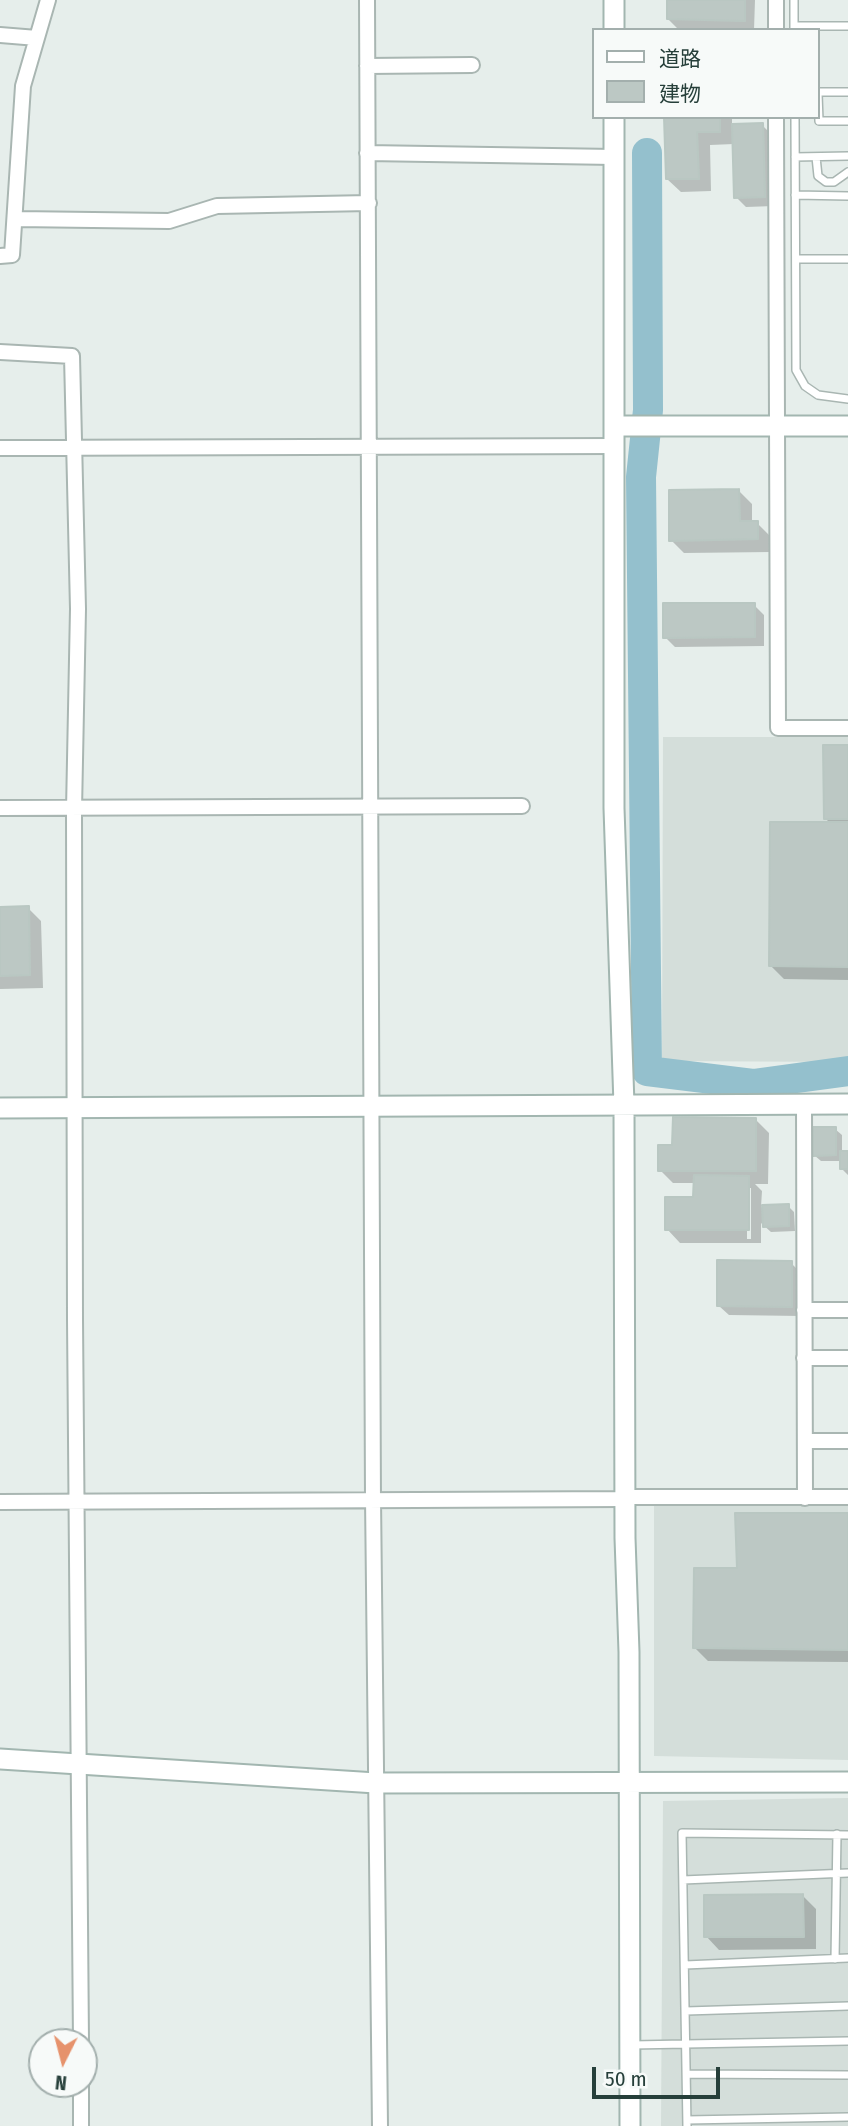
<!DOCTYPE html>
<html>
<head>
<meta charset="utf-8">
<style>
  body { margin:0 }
  #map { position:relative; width:848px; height:2126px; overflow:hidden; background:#e6eeeb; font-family:"Fira Sans Condensed","Noto Sans JP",sans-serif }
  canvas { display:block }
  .legend { position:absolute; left:592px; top:28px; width:228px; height:91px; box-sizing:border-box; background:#f7faf9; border:2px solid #a3afad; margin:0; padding:9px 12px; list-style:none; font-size:21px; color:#263f3a }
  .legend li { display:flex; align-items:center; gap:14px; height:35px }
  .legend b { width:35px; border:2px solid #a3afad }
  .north { position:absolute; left:28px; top:2028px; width:70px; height:70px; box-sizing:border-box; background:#f7faf9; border:2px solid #a3afad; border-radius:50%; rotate:186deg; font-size:19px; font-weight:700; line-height:28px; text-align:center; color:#263f3a }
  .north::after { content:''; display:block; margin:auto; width:24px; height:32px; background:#e6926c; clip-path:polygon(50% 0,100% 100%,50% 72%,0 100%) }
  .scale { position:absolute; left:592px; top:2067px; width:128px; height:32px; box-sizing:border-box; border:4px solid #263f3a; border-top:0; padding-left:9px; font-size:21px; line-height:24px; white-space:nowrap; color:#263f3a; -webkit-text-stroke:5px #f7faf9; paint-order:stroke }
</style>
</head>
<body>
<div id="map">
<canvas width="848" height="2126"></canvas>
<ul class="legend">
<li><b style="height:9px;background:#fff"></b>道路</li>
<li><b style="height:19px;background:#bcc8c4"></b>建物</li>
</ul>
<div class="north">N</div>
<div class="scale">50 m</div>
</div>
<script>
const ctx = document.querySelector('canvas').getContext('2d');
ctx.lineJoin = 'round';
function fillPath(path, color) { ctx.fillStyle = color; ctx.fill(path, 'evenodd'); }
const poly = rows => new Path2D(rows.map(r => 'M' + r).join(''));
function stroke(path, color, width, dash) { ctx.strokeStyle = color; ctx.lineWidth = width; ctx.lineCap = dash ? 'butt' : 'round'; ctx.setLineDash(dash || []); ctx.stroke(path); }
fillPath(poly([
  [663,737,848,737,848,1062,662,1061],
  [848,1503,848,1760,654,1756,654,1505],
  [848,1798,848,2126,661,2126,663,1801]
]), '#d4deda');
fillPath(poly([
  [669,0,755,0,754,30,678,29,668,19],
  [666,117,732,117,732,126,762,125,772,135,774,206,746,207,736,197,734,144,710,145,711,191,681,192,667,179],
  [739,491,752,504,752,523,757,523,770,536,771,552,684,553,671,540],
  [754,605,764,615,764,646,675,647,665,637],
  [848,747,848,980,784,979,771,966,831,824,825,818],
  [0,908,28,908,41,921,43,988,0,989],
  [755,1119,769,1133,768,1184,755,1184,762,1191,761,1207,788,1206,794,1212,795,1231,771,1232,761,1223,761,1243,680,1243,667,1229,695,1199,695,1183,673,1183,660,1170,674,1147],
  [747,1188,751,1188,751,1239,747,1239],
  [835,1129,842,1135,842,1153,848,1153,848,1175,841,1168,841,1161,821,1161,814,1155],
  [791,1263,801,1273,801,1316,729,1315,719,1306],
  [848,1515,848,1662,708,1661,695,1648,739,1570],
  [803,1896,816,1909,816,1949,719,1950,706,1936]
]), '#0003');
stroke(poly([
  [647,153,648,410,641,477,647,1071,753,1084,848,1071]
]), '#94c0cd', 30);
const building = poly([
  [667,0,745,0,745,21,667,19,667,0],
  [664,117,720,117,720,132,697,132,699,179,666,179,664,117],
  [763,123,765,197,734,198,732,124,763,123],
  [739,489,740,521,758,521,758,539,669,541,669,490,739,489],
  [663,603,755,603,755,637,663,638,663,603],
  [823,745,848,745,848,819,824,819,823,745],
  [770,822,848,822,848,967,769,966,770,822],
  [29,906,30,975,0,976,0,907,29,906],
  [673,1117,756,1118,756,1171,658,1171,658,1145,672,1145,673,1117],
  [813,1127,836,1127,836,1155,813,1156,813,1127],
  [840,1151,848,1151,848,1169,840,1169,840,1151],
  [694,1175,749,1176,749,1230,665,1230,665,1197,693,1197,694,1175],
  [789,1204,789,1226,763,1227,762,1205,789,1204],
  [717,1260,792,1261,792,1307,717,1306,717,1260],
  [735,1513,848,1513,848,1650,693,1648,694,1568,737,1568,735,1513],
  [803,1894,804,1937,704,1937,704,1895,803,1894]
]);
fillPath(building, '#bcc8c4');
stroke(building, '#b9c7c2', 2);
const lane = poly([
  [794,0,794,29],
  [794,26,848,26],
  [818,92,848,92],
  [818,94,819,121,848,121],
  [795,117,796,370,805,386,818,395,848,399],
  [795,157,848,156],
  [816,157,818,176,826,182,834,182,848,172],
  [795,195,848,196],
  [796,259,848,259],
  [683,1880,848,1873],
  [835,1959,837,1834],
  [685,1965,848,1958],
  [686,2011,848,2006],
  [632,2045,848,2041],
  [687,2074,848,2075],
  [687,2120,848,2117],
  [687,2126,682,1833,848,1835]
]);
const street = poly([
  [367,0,373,1498,380,2126],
  [776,30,776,0],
  [0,35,37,38],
  [367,66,472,65],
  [776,117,778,728,848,728],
  [367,153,614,157],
  [17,219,169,221,217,206,369,203],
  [0,256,12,255,23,86,48,0],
  [0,352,72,356,78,609,74,810,75,1319,81,2042],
  [0,448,615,446],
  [0,808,522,806],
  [804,1104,805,1498],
  [804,1310,848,1310],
  [804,1358,848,1358],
  [805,1441,848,1441],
  [625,1497,848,1497],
  [0,1502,625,1499],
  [81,2084,81,2126]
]);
const secondary = poly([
  [614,0,614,30],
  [614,117,614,808,624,1105,625,1538,629,1652,630,2126],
  [614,426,848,426],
  [0,1108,848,1104],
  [0,1759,376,1783,848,1782]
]);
stroke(lane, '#a9b6b2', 10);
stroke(street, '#a9b6b2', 18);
stroke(secondary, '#a2b6b0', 23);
stroke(lane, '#fff', 7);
stroke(street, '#fff', 14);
stroke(secondary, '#fff', 19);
</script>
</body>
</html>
